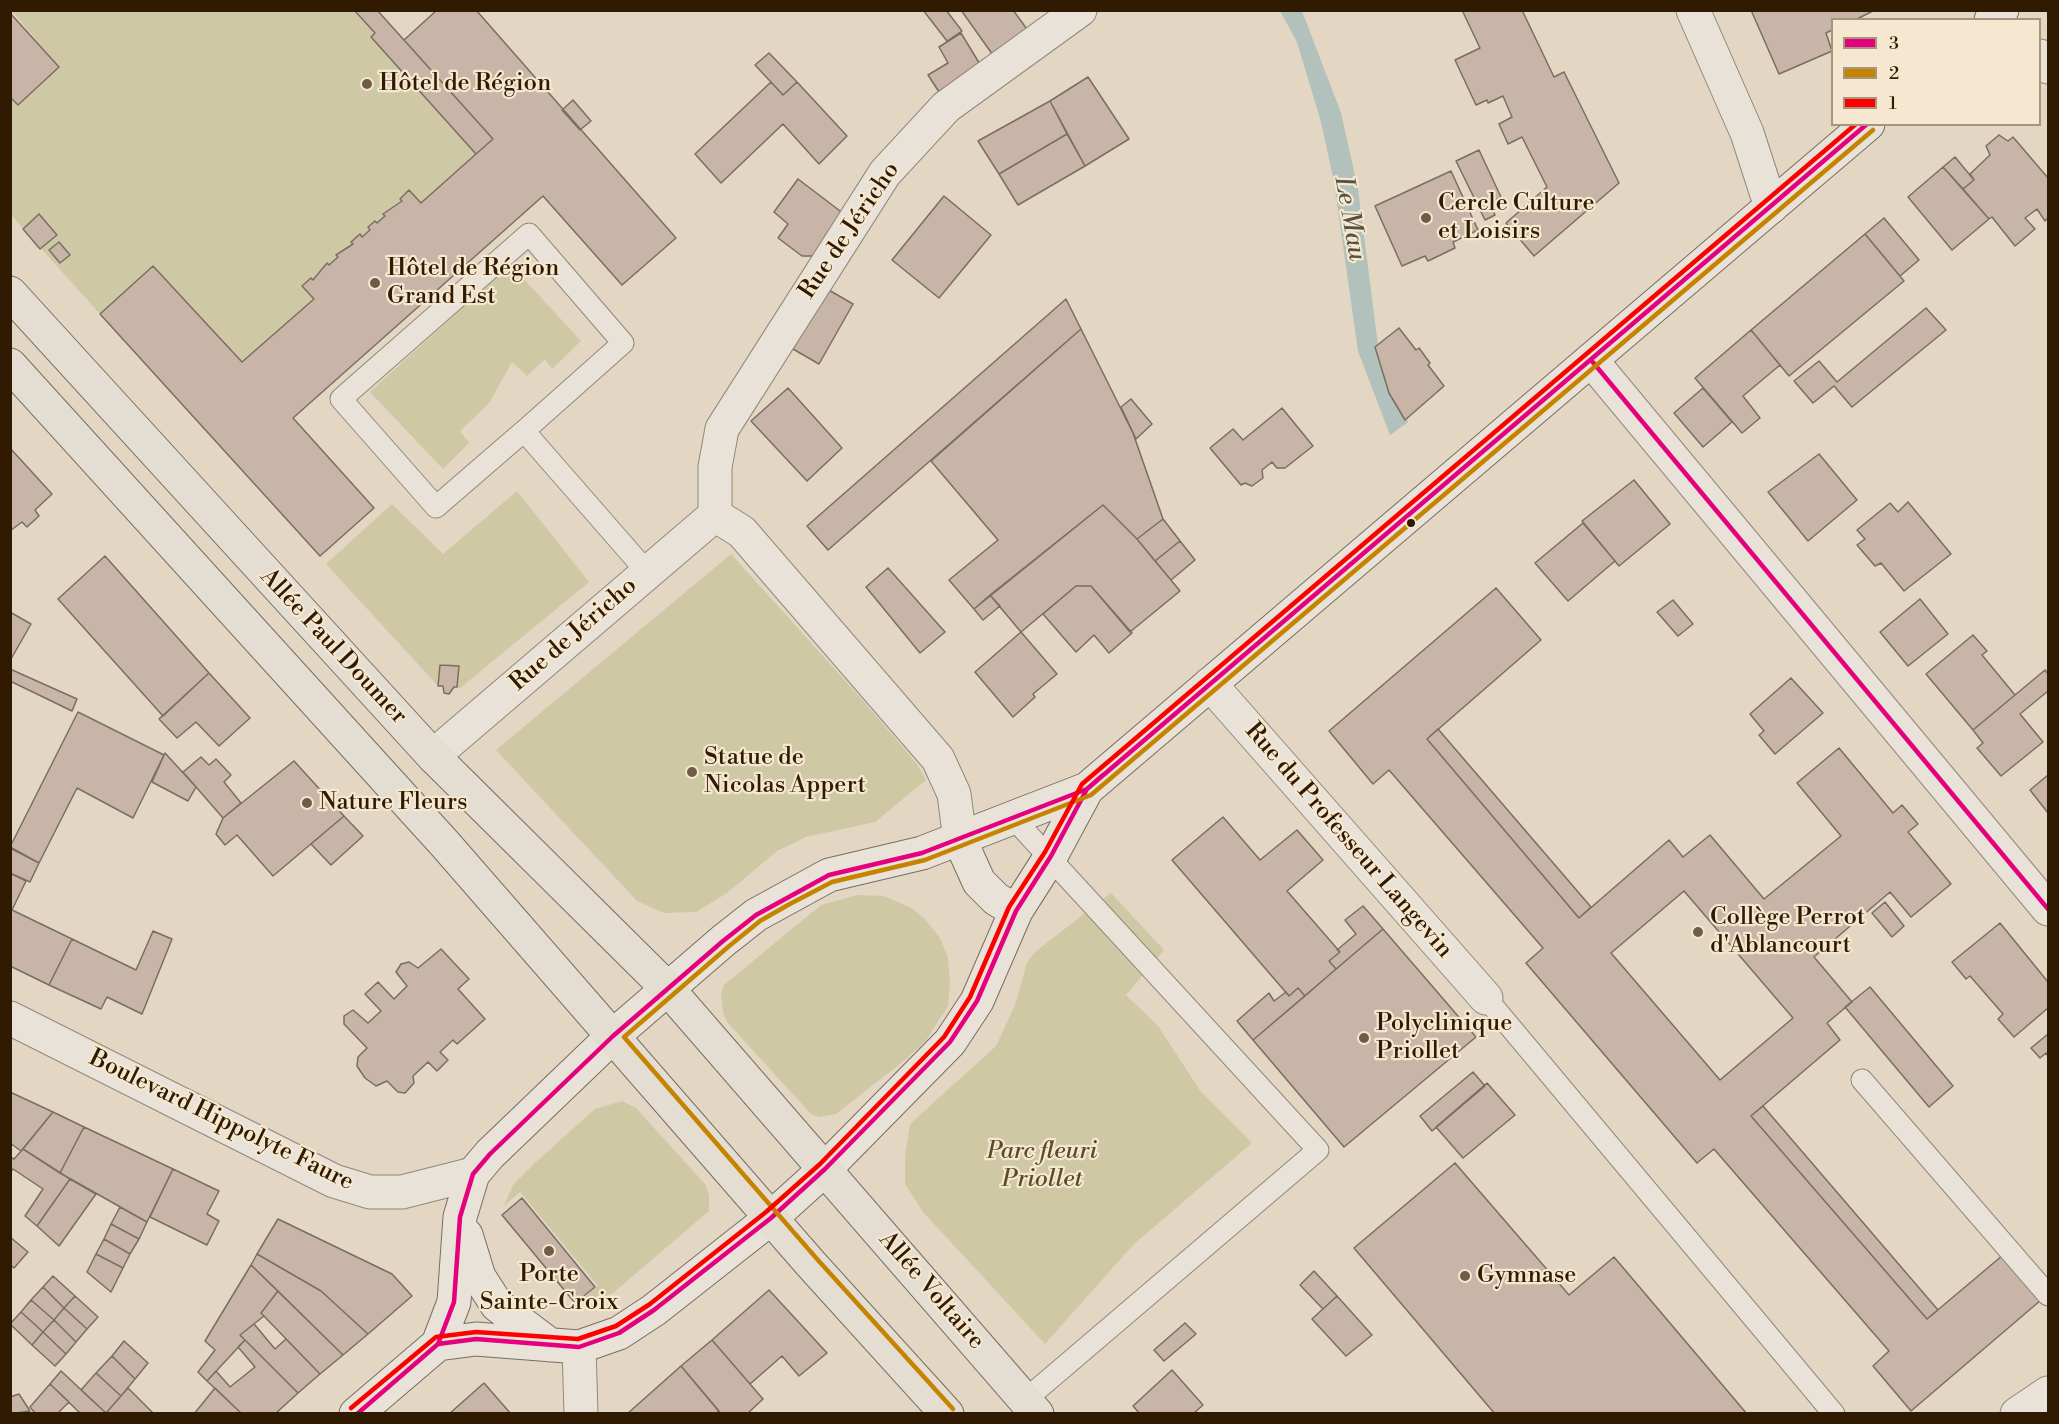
<!DOCTYPE html>
<html>
<head>
<meta charset="utf-8">
<style>
  body { margin:0 }
  #map { position:relative; width:2059px; height:1424px; overflow:hidden; background:#e3d6c3; font-family:"Libre Bodoni",serif }
  canvas { display:block }
  .frame { position:absolute; inset:0; border:12px solid #301a02; pointer-events:none }
  .legend { position:absolute; left:1831px; top:18px; width:210px; height:108px; box-sizing:border-box; background:#f5e7d0; border:2px solid #a6957e; margin:0; padding:8px 10px; list-style:none; font-size:18px; color:#301a02 }
  .legend li { display:flex; align-items:center; gap:12px; height:30px }
  .legend b { width:30px; border:2px solid #a6957e }
</style>
</head>
<body>
<div id="map">
<canvas width="2059" height="1424"></canvas>
<div class="frame"></div>
<ul class="legend">
<li><b style="height:8px;background:#e5007d"></b>3</li>
<li><b style="height:8px;background:#c58300"></b>2</li>
<li><b style="height:8px;background:#f00"></b>1</li>
</ul>
</div>
<script>
const ctx = document.querySelector('canvas').getContext('2d');
ctx.lineJoin = 'round';
function fillPath(path, color) { ctx.fillStyle = color; ctx.fill(path, 'evenodd'); }
const poly = rows => new Path2D(rows.map(r => 'M' + r).join(''));
function stroke(path, color, width, dash) { ctx.strokeStyle = color; ctx.lineWidth = width; ctx.lineCap = dash ? 'butt' : 'round'; ctx.setLineDash(dash || []); ctx.stroke(path); }
function drawText(font, color, halo, rows, align = 'center') {
  ctx.font = font + ' "Libre Bodoni",serif'; ctx.lineWidth = 4.5; ctx.setLineDash([]); ctx.textBaseline = 'middle'; ctx.strokeStyle = halo; ctx.fillStyle = color; for (const [text, x, y, turn = 0] of rows) {
    ctx.save(); ctx.translate(x, y); ctx.rotate((+turn || 0) * Math.PI / 180); ctx.textAlign = isNaN(turn) ? turn : align; if (halo) ctx.strokeText(text, 0, 0); ctx.fillText(text, 0, 0); ctx.restore();
  }
}
fillPath(poly([
  [11,10,354,11,375,33,372,37,476,154,421,203,409,190,401,198,402,201,383,214,385,216,377,223,375,221,368,227,370,230,362,237,359,235,352,242,353,244,336,255,338,257,329,265,326,263,313,280,310,278,302,285,314,299,242,362,153,266,100,314,11,215,11,97,18,105,59,67],
  [510,264,581,341,552,369,545,359,527,376,512,362,489,403,460,431,469,443,443,469,370,392],
  [517,491,589,582,459,689,457,687,459,666,440,665,438,686,326,564,392,504,443,554],
  [731,554,859,696,917,764,926,780,875,822,806,837,777,851,727,893,696,912,664,913,637,901,496,750],
  [1111,893,1164,950,1126,995,1158,1026,1201,1092,1252,1143,1133,1245,1045,1344,923,1212,905,1184,905,1156,910,1124,996,1046,1015,1005,1027,963,1035,952],
  [858,895,883,896,896,901,913,909,925,919,940,938,948,958,950,983,948,1006,925,1042,900,1064,836,1114,819,1117,811,1114,727,1022,723,1013,721,994,724,985,821,905],
  [622,1101,636,1108,705,1184,709,1195,709,1211,613,1293,601,1299,577,1303,598,1286,520,1192,504,1206,513,1185,537,1161,595,1109]
]), '#cec9a4');
fillPath(poly([
  [1280,11,1302,11,1341,113,1358,189,1378,345,1408,422,1390,435,1358,351,1334,182,1321,122,1297,42]
]), '#b2c1bb');
const building = poly([
  [354,10,377,10,493,139,476,154,371,37,375,33,354,10],
  [437,10,476,10,676,238,622,285,543,196,293,418,374,508,320,556,100,314,153,266,242,362,314,299,302,286,311,278,313,280,327,263,329,265,338,257,336,255,353,244,351,242,360,234,362,237,370,230,368,227,375,221,377,223,385,216,383,214,402,201,400,199,409,190,421,203,476,154,493,139,404,40,437,10],
  [923,10,946,10,962,31,947,41,923,10],
  [961,10,1013,10,1029,32,995,58,961,10],
  [1462,10,1522,10,1554,77,1564,72,1619,183,1534,256,1506,223,1547,187,1522,137,1508,144,1499,124,1512,117,1503,96,1488,103,1487,100,1476,105,1455,60,1480,48,1462,10],
  [1751,10,1875,10,1855,20,1832,20,1832,30,1826,33,1832,51,1779,74,1751,10],
  [10,13,59,67,18,105,10,97,10,13],
  [961,33,984,71,943,98,928,75,948,63,939,47,961,33],
  [769,53,797,82,783,95,755,65,769,53],
  [1088,77,1129,139,1085,166,1050,101,1088,77],
  [771,82,783,95,797,82,847,136,819,164,783,124,721,183,695,154,771,82],
  [573,100,591,121,580,130,562,110,573,100],
  [1050,101,1067,134,999,174,978,141,1050,101],
  [1067,134,1085,166,1018,205,999,174,1067,134],
  [1999,135,2008,141,2013,137,2048,178,2048,218,2045,221,2037,209,2025,218,2035,229,2015,246,1992,217,1989,219,1963,189,1974,180,1970,174,1990,155,1986,146,1999,135],
  [1479,150,1501,197,1490,203,1495,215,1485,220,1456,161,1479,150],
  [1955,157,1974,180,1963,189,1943,167,1955,157],
  [1943,167,1989,219,1952,250,1908,197,1943,167],
  [1451,171,1478,230,1453,242,1455,248,1428,261,1425,256,1402,266,1375,206,1451,171],
  [798,179,844,214,813,256,802,256,778,238,788,224,774,212,798,179],
  [944,196,991,235,939,298,892,260,944,196],
  [39,214,57,235,40,249,23,229,39,214],
  [1884,218,1919,260,1900,276,1865,234,1884,218],
  [1865,234,1904,281,1789,376,1751,330,1865,234],
  [59,242,70,255,60,263,49,250,59,242],
  [827,289,853,304,819,364,793,349,827,289],
  [1066,299,1081,329,828,550,807,526,1066,299],
  [1926,308,1946,330,1852,407,1834,386,1813,403,1794,381,1819,361,1837,382,1926,308],
  [1399,328,1416,350,1419,348,1430,363,1428,365,1444,386,1405,420,1389,393,1375,347,1399,328],
  [1081,329,1133,433,1163,519,1137,539,1103,505,974,609,949,580,998,540,931,461,1081,329],
  [1751,330,1780,365,1743,396,1760,418,1742,433,1695,378,1751,330],
  [788,388,842,448,807,481,751,421,788,388],
  [1703,388,1732,422,1703,447,1674,413,1703,388],
  [1131,399,1152,424,1136,439,1121,407,1131,399],
  [1282,408,1313,446,1285,468,1277,468,1272,462,1262,470,1263,478,1252,486,1245,483,1241,485,1210,448,1233,429,1243,440,1282,408],
  [10,448,52,494,35,510,39,516,27,527,22,522,10,531,10,448],
  [1819,454,1857,500,1808,541,1768,492,1819,454],
  [1634,480,1670,524,1619,566,1582,521,1634,480],
  [1908,502,1951,554,1904,591,1881,563,1875,566,1857,545,1865,539,1857,530,1890,503,1898,512,1908,502],
  [1103,505,1137,539,1180,591,1130,632,1091,586,1076,586,1021,632,990,595,1103,505],
  [1163,519,1180,541,1155,561,1137,539,1163,519],
  [1583,523,1615,561,1568,601,1535,563,1583,523],
  [1180,541,1195,560,1171,580,1155,561,1180,541],
  [105,556,209,673,163,716,58,599,105,556],
  [888,568,945,632,920,653,866,587,888,568],
  [1076,586,1091,586,1132,633,1109,653,1094,635,1076,652,1043,614,1076,586],
  [1496,588,1541,640,1427,739,1579,918,1669,840,1683,857,1710,835,1764,899,1841,836,1797,783,1839,748,1893,813,1902,805,1918,824,1908,832,1951,884,1911,917,1890,892,1814,957,1852,1002,1827,1023,1840,1040,1751,1116,1927,1319,2003,1255,2041,1300,1911,1411,1873,1366,1889,1351,1714,1149,1697,1163,1526,963,1543,948,1389,770,1373,784,1329,731,1496,588],
  [1684,891,1793,1018,1720,1080,1611,953,1684,891],
  [990,595,1000,606,983,620,974,609,990,595],
  [1920,599,1948,634,1908,666,1880,632,1920,599],
  [1673,600,1693,624,1678,636,1657,612,1673,600],
  [10,612,31,624,11,659,10,658,10,612],
  [1021,632,1057,674,1033,694,1035,697,1013,717,975,672,1021,632],
  [1973,635,1987,651,1982,655,2015,695,1973,730,1926,674,1973,635],
  [440,665,459,666,457,687,454,687,449,694,444,693,443,686,438,686,440,665],
  [10,669,77,699,72,711,10,681,10,669],
  [2045,670,2048,674,2048,691,2020,714,2043,742,2001,776,1977,748,1983,743,1973,730,2045,670],
  [209,673,250,718,219,746,196,722,177,738,159,719,209,673],
  [1791,678,1823,713,1775,754,1759,735,1764,731,1750,714,1791,678],
  [78,712,164,755,133,818,77,788,39,863,10,847,78,712],
  [1438,729,1591,907,1579,918,1427,739,1438,729],
  [165,753,196,787,188,801,152,782,165,753],
  [201,757,209,765,216,759,231,775,224,782,241,803,223,818,183,772,201,757],
  [294,761,344,816,273,876,237,835,225,845,216,834,223,818,294,761],
  [2048,775,2048,813,2030,790,2048,775],
  [344,816,363,836,331,865,311,844,344,816],
  [1223,817,1260,860,1297,830,1323,860,1287,891,1340,952,1329,961,1336,969,1305,996,1298,988,1289,996,1172,860,1223,817],
  [10,848,39,863,30,882,10,873,10,848],
  [10,873,26,881,12,910,72,939,49,985,10,966,10,873],
  [1885,902,1904,926,1892,937,1872,913,1885,902],
  [1363,906,1383,929,1336,969,1329,961,1340,952,1337,950,1356,934,1345,920,1363,906],
  [2000,923,2048,982,2048,1008,2014,1037,1998,1019,2003,1014,1970,976,1966,979,1952,962,2000,923],
  [1383,929,1476,1037,1344,1147,1253,1040,1383,929],
  [153,931,172,939,142,1014,107,997,101,1009,49,985,72,939,136,970,153,931],
  [441,949,469,979,458,989,485,1019,457,1044,453,1040,440,1052,448,1060,437,1071,428,1062,413,1076,414,1083,405,1093,398,1092,387,1081,376,1086,365,1078,357,1066,358,1057,367,1048,344,1024,344,1016,353,1010,368,1023,381,1011,365,994,378,982,394,999,407,986,396,972,401,964,409,962,418,968,441,949],
  [1870,987,1953,1086,1929,1107,1845,1007,1870,987],
  [1298,988,1305,996,1253,1040,1237,1021,1269,993,1274,1001,1286,992,1289,996,1298,988],
  [2048,1034,2048,1056,2046,1053,2040,1058,2031,1048,2048,1034],
  [1473,1072,1485,1086,1432,1131,1420,1116,1473,1072],
  [1487,1083,1515,1115,1463,1158,1436,1127,1487,1083],
  [10,1092,53,1112,21,1151,10,1143,10,1092],
  [1763,1106,1938,1310,1927,1319,1751,1116,1763,1106],
  [53,1112,84,1127,60,1173,23,1149,53,1112],
  [84,1127,173,1169,147,1222,60,1173,84,1127],
  [23,1149,70,1179,37,1226,25,1216,43,1189,13,1169,10,1173,10,1157,14,1159,23,1149],
  [1455,1163,1569,1295,1614,1257,1747,1414,1495,1414,1354,1248,1455,1163],
  [173,1169,219,1191,207,1214,219,1221,207,1245,150,1217,173,1169],
  [70,1179,96,1194,59,1246,37,1226,70,1179],
  [522,1198,595,1287,575,1303,502,1215,522,1198],
  [120,1207,147,1222,139,1239,111,1224,120,1207],
  [278,1219,392,1274,412,1296,368,1334,321,1291,257,1254,278,1219],
  [111,1224,139,1239,130,1254,104,1239,111,1224],
  [10,1237,28,1252,14,1268,10,1265,10,1237],
  [104,1239,130,1254,123,1268,96,1254,104,1239],
  [96,1254,123,1268,111,1292,87,1272,96,1254],
  [257,1254,321,1291,368,1334,343,1355,251,1265,257,1254],
  [251,1265,278,1291,261,1313,264,1316,240,1335,245,1340,207,1381,198,1372,215,1350,205,1341,251,1265],
  [1314,1271,1337,1296,1323,1309,1300,1285,1314,1271],
  [53,1276,75,1296,64,1308,43,1287,53,1276],
  [43,1287,64,1308,54,1320,31,1300,43,1287],
  [769,1290,827,1353,799,1376,782,1356,750,1384,712,1340,769,1290],
  [278,1291,343,1355,320,1374,261,1313,278,1291],
  [75,1296,98,1317,87,1329,64,1308,75,1296],
  [1337,1296,1372,1335,1346,1356,1312,1319,1337,1296],
  [31,1300,54,1320,43,1332,21,1312,31,1300],
  [64,1308,87,1329,76,1342,54,1320,64,1308],
  [21,1312,43,1332,32,1345,10,1324,21,1312],
  [54,1320,76,1342,66,1354,43,1332,54,1320],
  [1185,1323,1196,1334,1164,1361,1154,1350,1185,1323],
  [254,1324,275,1349,286,1339,320,1374,298,1393,240,1335,254,1324],
  [43,1332,66,1354,55,1366,32,1345,43,1332],
  [245,1340,298,1393,275,1414,242,1414,207,1381,216,1371,230,1387,255,1367,238,1347,245,1340],
  [712,1340,763,1399,747,1414,721,1414,681,1366,712,1340],
  [124,1341,148,1363,135,1379,112,1356,124,1341],
  [112,1356,135,1379,121,1396,96,1373,112,1356],
  [681,1366,719,1411,715,1414,627,1414,681,1366],
  [1172,1370,1203,1405,1193,1414,1140,1414,1133,1406,1172,1370],
  [61,1371,106,1413,128,1388,154,1414,81,1414,50,1384,61,1371],
  [96,1373,121,1396,106,1413,81,1390,96,1373],
  [484,1383,511,1414,449,1414,484,1383],
  [50,1384,69,1402,57,1414,36,1414,30,1407,50,1384],
  [215,1388,242,1414,194,1414,215,1388],
  [19,1394,30,1411,10,1414,10,1397,19,1394]
]);
fillPath(building, '#c9b4a8');
stroke(building, '#786e61', 1.5);
const service = poly([
  [524,431,623,343,529,234,341,399,436,507,524,431,647,572],
  [1013,818,1318,1150,1025,1400],
  [1486,998,1834,1414],
  [1862,1080,2048,1295]
]);
const minor = poly([
  [1693,10,1747,133,1771,207],
  [2040,56,2048,67],
  [1591,360,2048,909],
  [715,515,715,467,722,429,885,173,946,107,1080,10],
  [1210,684,1486,998],
  [433,756,715,515,742,532,938,759,954,794,960,840],
  [10,1018,334,1181,370,1192,402,1192,473,1174],
  [579,1347,581,1414],
  [2017,1414,2048,1393]
]);
const secondary = poly([
  [1991,20,2002,10],
  [960,840,979,882,996,899,1016,911],
  [466,1235,479,1277,497,1305,550,1345],
  [438,1344,476,1339,579,1347,619,1333,654,1310,771,1218,825,1169,950,1042,977,1001,1016,911,1051,856,1087,789],
  [356,1414,438,1344,454,1302,460,1217,473,1174,490,1154,613,1036,723,941,756,915,829,875,922,853,1087,789,1868,124]
]);
const primary = poly([
  [10,293,433,756,668,989,1037,1414],
  [10,365,445,844,811,1264,947,1414]
]);
stroke(service, '#92887a', 23);
stroke(minor, '#92887a', 35);
stroke(secondary, '#786e61', 35);
stroke(primary, '#786e61', 35);
stroke(service, '#e8e2d8', 21);
stroke(minor, '#e8e2d8', 33);
stroke(secondary, '#e8e2d8', 33);
stroke(primary, '#e4ddd2', 33);
stroke(poly([
  [1591,360,2048,909],
  [438,1344,476,1339,579,1347,619,1333,654,1310,771,1218,825,1169,950,1042,977,1001,1016,911,1051,856,1087,789,1103,775],
  [357,1414,438,1344,454,1302,460,1217,473,1174,490,1154,613,1036,723,941,756,915,829,875,922,853,1087,789,1867,124]
]), '#e5007d', 4.5);
stroke(poly([
  [953,1409,817,1259,624,1037,728,947,760,921,788,905,832,882,925,860,1091,795,1873,130]
]), '#c58300', 4.5);
stroke(poly([
  [351,1408,436,1337,476,1332,578,1339,616,1326,650,1304,766,1212,820,1164,944,1037,970,997,1009,907,1045,852,1082,784,1856,124]
]), '#f00', 4.5);
for (const [x, y, r, color] of [
  [367,84,6,"#6f5c46"],
  [1426,218,6,"#6f5c46"],
  [375,283,6,"#6f5c46"],
  [1411,523,5,"#301a02"],
  [692,772,6,"#6f5c46"],
  [307,803,6,"#6f5c46"],
  [1698,932,6,"#6f5c46"],
  [1364,1038,6,"#6f5c46"],
  [549,1251,6,"#6f5c46"],
  [1465,1276,6,"#6f5c46"]
]) { const dot = new Path2D(); dot.arc(x, y, r, 0, 2 * Math.PI); ctx.fillStyle = color; ctx.fill(dot); stroke(dot, '#f5e7d0', 2); }
drawText('24px', '#301a02', '#f5e7d0', [
  ["Hôtel de Région",379,84],
  ["Cercle Culture",1438,204],
  ["et Loisirs",1438,232],
  ["Hôtel de Région",387,269],
  ["Grand Est",387,297],
  ["Statue de",704,758],
  ["Nicolas Appert",704,786],
  ["Nature Fleurs",319,803],
  ["Collège Perrot",1710,918],
  ["d'Ablancourt",1710,946],
  ["Polyclinique",1376,1024],
  ["Priollet",1376,1052],
  ["Porte",549,1275,"center"],
  ["Sainte-Croix",549,1303,"center"],
  ["Gymnase",1477,1276]
], 'left');
drawText('24px', '#301a02', '#f5e7d0', [
  ["Rue de Jéricho",850,231,-56],
  ["Rue de Jéricho",574,635,-41],
  ["Allée Paul Doumer",333,647,47],
  ["Rue du Professeur Langevin",1348,841,49],
  ["Boulevard Hippolyte Faure",221,1121,26],
  ["Allée Voltaire",931,1291,49]
]);
drawText('italic 24px', '#5a4b2b', '#f5e7d0', [
  ["Parc fleuri",1042,1152],
  ["Priollet",1042,1180]
]);
drawText('italic 26px', '#565141', '#f5e7d0', [
  ["Le Mau",1349,219,80]
]);
</script>
</body>
</html>
